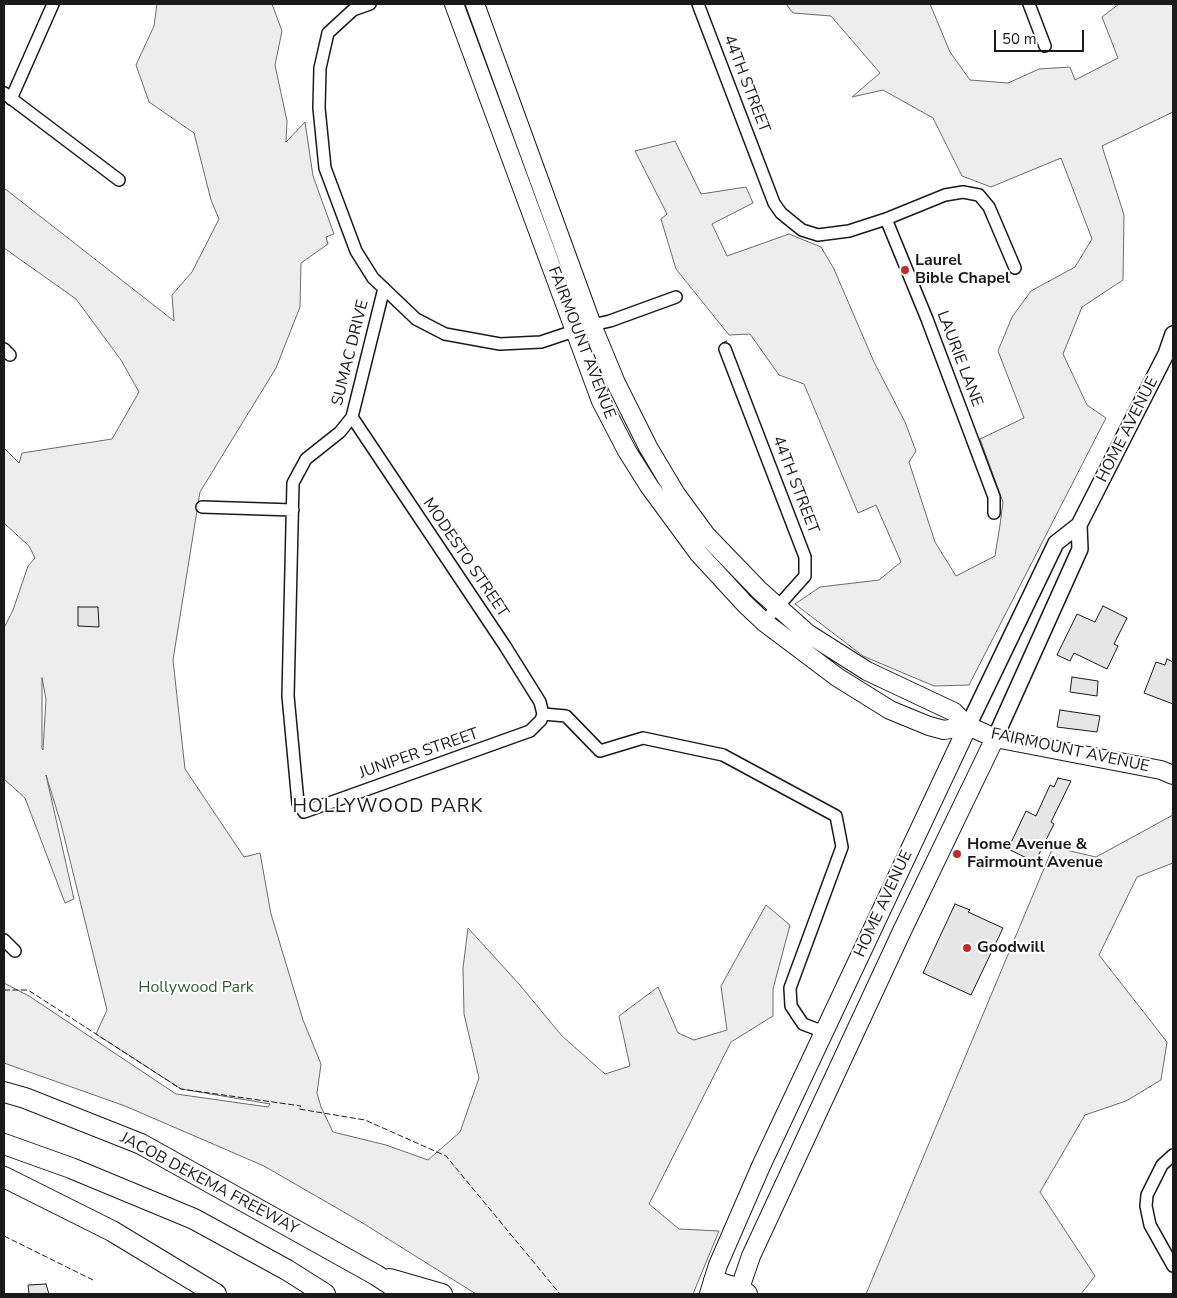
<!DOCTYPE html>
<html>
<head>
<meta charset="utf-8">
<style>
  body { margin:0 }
  #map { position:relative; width:1177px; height:1298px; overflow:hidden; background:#fff; font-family:"Nunito Sans",sans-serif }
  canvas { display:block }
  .frame { position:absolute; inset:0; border:5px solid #1a1a1a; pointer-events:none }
  .scale { position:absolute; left:994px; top:30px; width:90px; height:22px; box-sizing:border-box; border:2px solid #1a1a1a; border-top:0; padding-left:6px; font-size:15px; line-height:18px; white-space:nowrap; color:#1a1a1a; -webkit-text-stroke:4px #fff; paint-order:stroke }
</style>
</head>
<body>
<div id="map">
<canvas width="1177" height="1298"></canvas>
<div class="frame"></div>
<div class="scale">50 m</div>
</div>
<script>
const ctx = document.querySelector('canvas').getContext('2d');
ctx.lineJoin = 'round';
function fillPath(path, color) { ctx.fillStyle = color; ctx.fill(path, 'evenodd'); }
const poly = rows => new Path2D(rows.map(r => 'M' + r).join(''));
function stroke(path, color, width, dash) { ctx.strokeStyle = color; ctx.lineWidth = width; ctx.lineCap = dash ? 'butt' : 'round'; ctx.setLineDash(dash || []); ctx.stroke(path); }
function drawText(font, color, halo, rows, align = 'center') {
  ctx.font = font + ' "Nunito Sans",sans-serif'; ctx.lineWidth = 4; ctx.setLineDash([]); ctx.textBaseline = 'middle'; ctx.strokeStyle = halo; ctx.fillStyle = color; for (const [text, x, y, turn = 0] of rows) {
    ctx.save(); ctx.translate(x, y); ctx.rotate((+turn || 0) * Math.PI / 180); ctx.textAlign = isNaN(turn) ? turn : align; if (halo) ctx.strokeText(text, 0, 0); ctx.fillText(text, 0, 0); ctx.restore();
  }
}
const green = poly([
  [157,4,272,4,282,31,275,65,287,121,286,142,305,122,313,176,334,234,326,237,328,244,301,263,300,307,276,368,200,492,173,660,185,769,244,857,260,853,271,914,303,1020,321,1064,317,1093,321,1107,333,1132,386,1145,428,1160,460,1132,479,1078,464,1014,463,968,468,928,519,984,562,1036,605,1074,630,1066,619,1016,658,987,678,1033,694,1040,727,1030,721,986,766,905,790,925,773,989,773,1016,731,1042,649,1204,679,1229,719,1231,693,1294,476,1294,361,1222,264,1166,125,1106,4,1063,4,983,29,996,176,1094,268,1107,270,1104,181,1089,96,1034,107,1010,61,824,46,775,74,899,65,903,25,798,4,779,4,628,13,610,28,566,35,558,29,546,4,523,4,448,19,463,22,453,112,439,139,392,121,360,76,299,4,248,4,188,174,321,172,295,192,272,219,219,211,200,194,133,149,102,136,65,154,26,157,4],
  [42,678,46,699,43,750,42,749,42,678],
  [786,4,930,4,950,52,970,80,1008,83,1039,69,1070,67,1075,80,1118,58,1102,17,1119,4,1173,4,1173,112,1102,146,1124,215,1123,280,1082,307,1063,354,1087,405,1106,418,969,685,934,686,863,656,795,604,820,587,879,580,901,562,876,505,858,513,804,384,779,375,750,334,729,335,676,269,661,219,667,214,635,151,675,141,701,194,746,187,753,203,712,224,727,256,789,234,821,247,834,269,874,362,905,422,916,451,909,462,935,542,956,576,995,556,1000,525,1003,502,980,439,1024,418,998,351,1012,317,1031,291,1075,267,1092,239,1061,158,991,187,962,176,933,118,883,90,852,97,880,73,831,16,793,13,786,4],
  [1173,815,1173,863,1137,877,1099,955,1167,1042,1161,1080,1126,1101,1085,1115,1040,1192,1095,1276,1081,1294,866,1294,1053,847,1096,857,1173,815]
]);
fillPath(green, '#ededed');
stroke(green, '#6a6a6a', 1);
const building = poly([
  [1103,606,1127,618,1114,644,1118,646,1107,669,1074,653,1070,661,1057,655,1077,614,1095,622,1103,606],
  [78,607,98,607,99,627,78,626,78,607],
  [1167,659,1173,662,1173,704,1144,693,1156,662,1165,665,1167,659],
  [1072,677,1098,681,1097,696,1070,692,1072,677],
  [1060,710,1100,716,1097,732,1057,727,1060,710],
  [1058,778,1071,781,1051,822,1054,824,1035,862,1008,849,1026,811,1036,816,1050,785,1054,787,1058,778],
  [955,904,970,910,968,912,1003,928,971,995,923,973,955,904],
  [46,1284,49,1294,29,1294,28,1285,46,1284]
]);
fillPath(building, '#e6e6e6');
stroke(building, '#1a1a1a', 1);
const minor = poly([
  [370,4,353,10,328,33,320,68,319,108,325,168,356,251,373,278,416,319,445,334,500,344,541,342,592,325,610,321,676,297],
  [698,4,774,203,781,213,792,222,802,230,818,235,849,231,886,219,945,195,963,192,979,195,989,207,1015,268],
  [1029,4,1045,46],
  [4,93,119,180],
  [11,99,53,4],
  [886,219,927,319,994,497,994,513],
  [4,349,10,355],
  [725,349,805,557,805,576,764,622],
  [352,417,505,646,540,702,543,714,541,720,530,731,304,812,298,803,288,696,293,483,306,459,340,432,352,417,384,288],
  [202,507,293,510],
  [543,714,566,716,600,751,643,738,723,755,836,816,842,847,790,988,791,1006,803,1024,824,1032],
  [4,940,15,951],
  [1173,1155,1162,1165,1147,1195,1146,1206,1150,1225,1173,1266]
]);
const secondary = poly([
  [968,726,1056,543,1079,525,1166,354,1173,334],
  [995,738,1080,549,1079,525]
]);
const primary = poly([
  [454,4,601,401,627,451,649,486,699,554,745,604,764,622,837,677,890,710,929,726,944,730,968,726],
  [475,4,592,325,616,383,648,447,676,494,706,535,759,590,807,633,867,671,954,712,968,726,995,738,1161,770,1173,775],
  [709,1294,718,1265,761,1166,968,726],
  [738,1294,751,1256,902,931,995,738]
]);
const motorway = poly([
  [4,1092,25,1098,141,1144,376,1275,405,1294],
  [4,1144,71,1168,194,1219,287,1270,325,1294],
  [4,1177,112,1231,216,1294],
  [390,1279,442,1294],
  [714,1281,740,1289,747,1294]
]);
stroke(minor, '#1a1a1a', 14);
stroke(secondary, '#1a1a1a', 18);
stroke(primary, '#1a1a1a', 20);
stroke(motorway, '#1a1a1a', 22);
stroke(minor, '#fff', 11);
stroke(secondary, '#fff', 15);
stroke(primary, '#fff', 18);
stroke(motorway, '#fff', 20);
stroke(poly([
  [722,343,727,341],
  [4,990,28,990,181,1089,301,1106,299,1109,365,1120,446,1156,560,1294],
  [4,1236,93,1280]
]), '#1a1a1a', 1, [6, 2.5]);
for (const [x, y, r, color] of [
  [905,270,5,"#c62828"],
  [957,854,5,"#c62828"],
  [967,948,5,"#c62828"]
]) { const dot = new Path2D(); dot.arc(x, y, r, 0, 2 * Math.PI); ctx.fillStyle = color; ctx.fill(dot); stroke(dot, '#fff', 2); }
drawText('16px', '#1a1a1a', '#fff', [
  ["44TH STREET",746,84,69],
  ["FAIRMOUNT AVENUE",581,343,69],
  ["SUMAC DRIVE",351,353,-76],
  ["LAURIE LANE",959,359,69],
  ["HOME AVENUE",1128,430,-63],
  ["44TH STREET",795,485,69],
  ["MODESTO STREET",465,558,56],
  ["FAIRMOUNT AVENUE",1070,751,12],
  ["JUNIPER STREET",419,754,-19],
  ["HOME AVENUE",884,904,-65],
  ["JACOB DEKEMA FREEWAY",209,1184,28]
]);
drawText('bold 16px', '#1a1a1a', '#fff', [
  ["Laurel",915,261],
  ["Bible Chapel",915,279],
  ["Home Avenue &",967,845],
  ["Fairmount Avenue",967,863],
  ["Goodwill",977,948]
], 'left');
drawText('16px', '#2b5a34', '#fff', [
  ["Hollywood Park",196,988]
]);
ctx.letterSpacing = '1px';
drawText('19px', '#1a1a1a', '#fff', [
  ["HOLLYWOOD PARK",388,807]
]);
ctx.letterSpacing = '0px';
</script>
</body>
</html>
